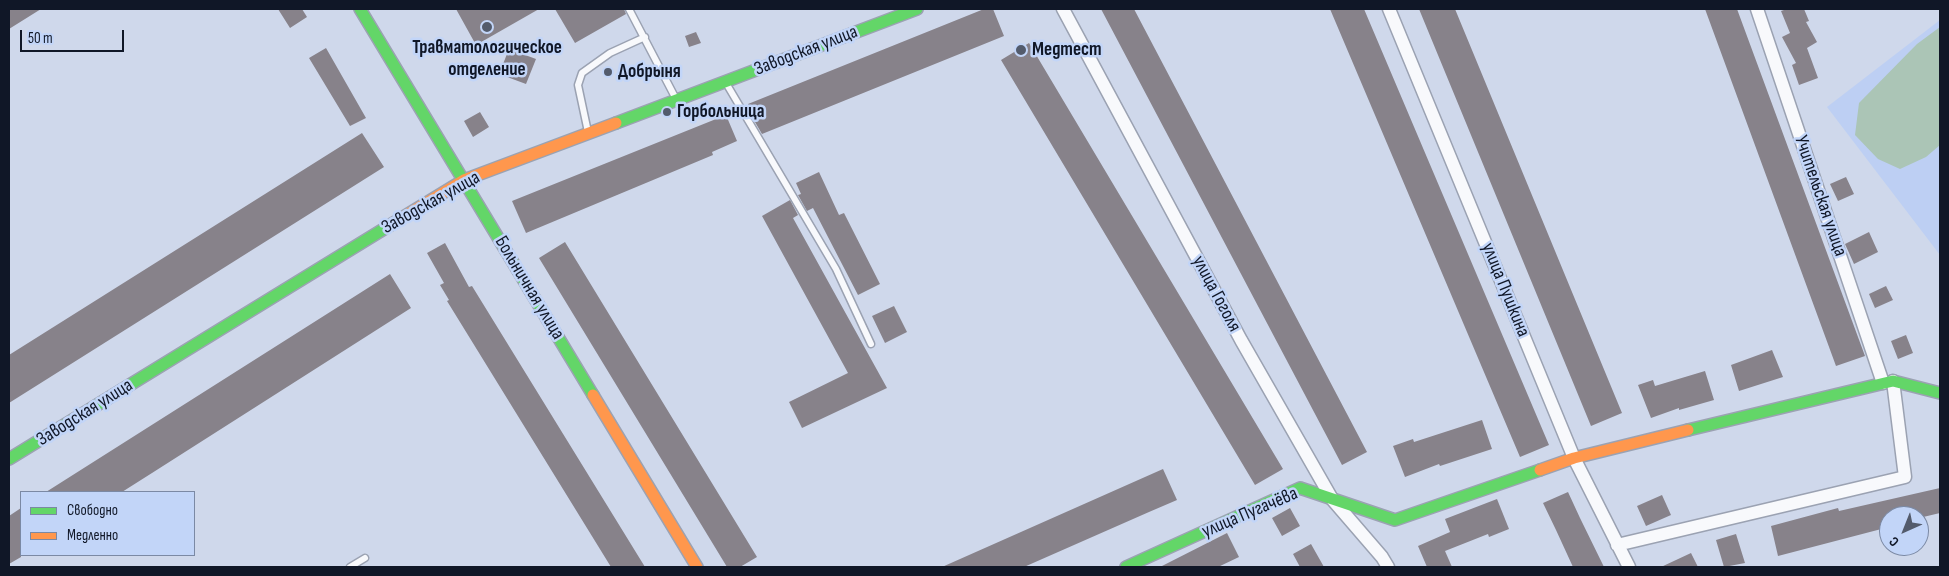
<!DOCTYPE html>
<html>
<head>
<meta charset="utf-8">
<style>
  body { margin:0 }
  #map { position:relative; width:1949px; height:576px; overflow:hidden; background:#cfd8eb; font-family:"Sofia Sans Condensed",sans-serif }
  canvas { display:block }
  .frame { position:absolute; inset:0; border:10px solid #101727; pointer-events:none }
  .legend { position:absolute; left:20px; top:491px; width:175px; height:65px; box-sizing:border-box; background:#c2d5f8; border:1px solid #7b89a4; margin:0; padding:6px 9px; list-style:none; font-size:15px; color:#101727 }
  .legend li { display:flex; align-items:center; gap:10px; height:25px }
  .legend b { width:25px; border:1px solid #7b89a4 }
  .north { position:absolute; left:1879px; top:506px; width:50px; height:50px; box-sizing:border-box; background:#c2d5f8; border:1px solid #7b89a4; border-radius:50%; rotate:224deg; font-size:14px; font-weight:700; line-height:20px; text-align:center; color:#101727 }
  .north::after { content:''; display:block; margin:auto; width:18px; height:22px; background:#535b6c; clip-path:polygon(50% 0,100% 100%,50% 72%,0 100%) }
  .scale { position:absolute; left:20px; top:30px; width:104px; height:22px; box-sizing:border-box; border:2px solid #101727; border-top:0; padding-left:6px; font-size:15px; line-height:18px; white-space:nowrap; color:#101727; -webkit-text-stroke:4px #c2d5f8; paint-order:stroke }
</style>
</head>
<body>
<div id="map">
<canvas width="1949" height="576"></canvas>
<div class="frame"></div>
<ul class="legend">
<li><b style="height:6px;background:#63d668"></b>Свободно</li>
<li><b style="height:6px;background:#ff974d"></b>Медленно</li>
</ul>
<div class="north">С</div>
<div class="scale">50 m</div>
</div>
<script>
const ctx = document.querySelector('canvas').getContext('2d');
ctx.lineJoin = 'round';
function fillPath(path, color) { ctx.fillStyle = color; ctx.fill(path, 'evenodd'); }
const poly = rows => new Path2D(rows.map(r => 'M' + r).join(''));
function stroke(path, color, width, dash) { ctx.strokeStyle = color; ctx.lineWidth = width; ctx.lineCap = dash ? 'butt' : 'round'; ctx.setLineDash(dash || []); ctx.stroke(path); }
function drawText(font, color, halo, rows, align = 'center') {
  ctx.font = font + ' "Sofia Sans Condensed",sans-serif'; ctx.lineWidth = 5; ctx.setLineDash([]); ctx.textBaseline = 'middle'; ctx.strokeStyle = halo; ctx.fillStyle = color; for (const [text, x, y, turn = 0] of rows) {
    ctx.save(); ctx.translate(x, y); ctx.rotate((+turn || 0) * Math.PI / 180); ctx.textAlign = isNaN(turn) ? turn : align; if (halo) ctx.strokeText(text, 0, 0); ctx.fillText(text, 0, 0); ctx.restore();
  }
}
fillPath(poly([
  [1940,20,1940,255,1827,107]
]), '#bdcff3');
fillPath(poly([
  [1940,27,1940,145,1926,157,1900,169,1878,159,1855,135,1859,103,1917,44]
]), '#abc5b6');
fillPath(poly([
  [9,9,41,9,9,29],
  [278,9,302,9,307,17,290,28],
  [456,9,539,9,476,45],
  [555,9,624,9,626,14,575,43],
  [984,9,993,9,1004,36,762,134,755,122,748,104],
  [1101,9,1134,9,1367,452,1342,465],
  [1330,9,1364,9,1549,445,1520,457],
  [1419,9,1455,9,1622,413,1591,426],
  [1705,9,1737,9,1865,356,1836,366],
  [1787,9,1804,9,1809,21,1806,22,1817,42,1807,48,1818,78,1799,85,1792,65,1796,63,1782,37,1790,33,1781,11],
  [696,32,701,43,689,47,685,36],
  [1029,43,1283,469,1255,485,1001,60],
  [326,48,366,118,350,126,309,58],
  [509,49,536,59,526,84,499,74],
  [480,112,489,127,473,137,464,121],
  [726,115,737,141,712,152,713,155,526,233,512,201],
  [362,133,384,167,9,403,9,355],
  [819,172,839,215,844,213,880,284,858,295,813,208,807,211,798,195,801,194,796,183],
  [1846,177,1854,194,1838,201,1830,184],
  [790,200,798,215,793,218,887,388,802,428,789,402,848,373,762,216],
  [1869,232,1878,252,1854,264,1845,244],
  [565,242,757,557,740,567,727,567,539,258],
  [445,243,469,287,472,286,645,567,611,567,447,301,449,300,440,285,444,283,427,253],
  [390,274,411,308,152,473,122,492,46,492],
  [1886,286,1893,300,1875,308,1869,294],
  [894,306,907,332,885,343,872,316],
  [1906,335,1913,353,1898,359,1891,341],
  [1772,350,1783,377,1739,391,1731,365],
  [1705,371,1714,400,1679,410,1679,408,1651,418,1638,385,1653,380,1655,386],
  [1482,420,1492,449,1440,466,1439,464,1405,477,1393,446,1413,439,1414,442],
  [1163,469,1177,500,1149,512,1024,567,942,567],
  [1940,488,1940,513,1919,518,1889,516,1889,527,1778,556,1771,526,1838,508,1839,511],
  [1568,492,1580,518,1604,567,1573,567,1556,530,1543,503],
  [1662,495,1671,515,1646,526,1637,506],
  [1497,499,1509,529,1489,537,1488,534,1445,551,1452,567,1427,567,1418,546,1450,532,1445,519],
  [21,508,21,557,9,564,9,516],
  [1290,508,1300,526,1282,536,1272,518],
  [1227,533,1239,557,1218,567,1160,567],
  [1736,534,1745,563,1724,567,1716,540],
  [1311,544,1324,567,1300,567,1293,554],
  [1691,553,1698,567,1661,567]
]), '#87828a');
const lane = poly([
  [629,9,676,99],
  [726,83,836,269,871,344],
  [588,132,578,85,582,73,610,53,645,37],
  [350,567,365,558]
]);
const street = poly([
  [1063,9,1241,340,1332,499,1382,557,1388,567],
  [1389,9,1574,458,1629,567],
  [1757,9,1883,383],
  [1617,545,1905,477,1893,381]
]);
const fast = poly([
  [360,9,593,395],
  [616,123,917,9],
  [1688,430,1893,381,1940,393],
  [9,459,392,224],
  [1126,567,1300,488,1395,520,1540,470]
]);
const slow = poly([
  [392,224,464,180,616,123],
  [593,395,697,567],
  [1540,470,1574,458,1688,430]
]);
stroke(lane, '#9ba2b2', 9);
stroke(street, '#9ba2b2', 15);
stroke(fast, '#9ba2b2', 14);
stroke(slow, '#9ba2b2', 14);
stroke(lane, '#f8f9fc', 6);
stroke(street, '#f8f9fc', 12);
stroke(fast, '#63d668', 11);
stroke(slow, '#ff974d', 11);
for (const [x, y, r, color] of [
  [487,27,6,"#535b6c"],
  [1021,50,6,"#535b6c"],
  [608,72,5,"#535b6c"],
  [667,112,5,"#535b6c"]
]) { const dot = new Path2D(); dot.arc(x, y, r, 0, 2 * Math.PI); ctx.fillStyle = color; ctx.fill(dot); stroke(dot, '#c2d5f8', 2); }
drawText('bold 19px', '#101727', '#c2d5f8', [
  ["Травматологическое",487,48,"center"],
  ["отделение",487,70,"center"],
  ["Медтест",1032,50],
  ["Добрыня",618,72],
  ["Горбольница",677,112]
], 'left');
drawText('19px', '#101727', '#c2d5f8', [
  ["Заводская улица",806,51,-21],
  ["Учительская улица",1820,196,71],
  ["Заводская улица",431,203,-29],
  ["Больничная улица",529,288,59],
  ["улица Пушкина",1505,290,68],
  ["улица Гоголя",1216,294,62],
  ["Заводская улица",85,413,-32],
  ["улица Пугачёва",1250,513,-23]
]);
</script>
</body>
</html>
